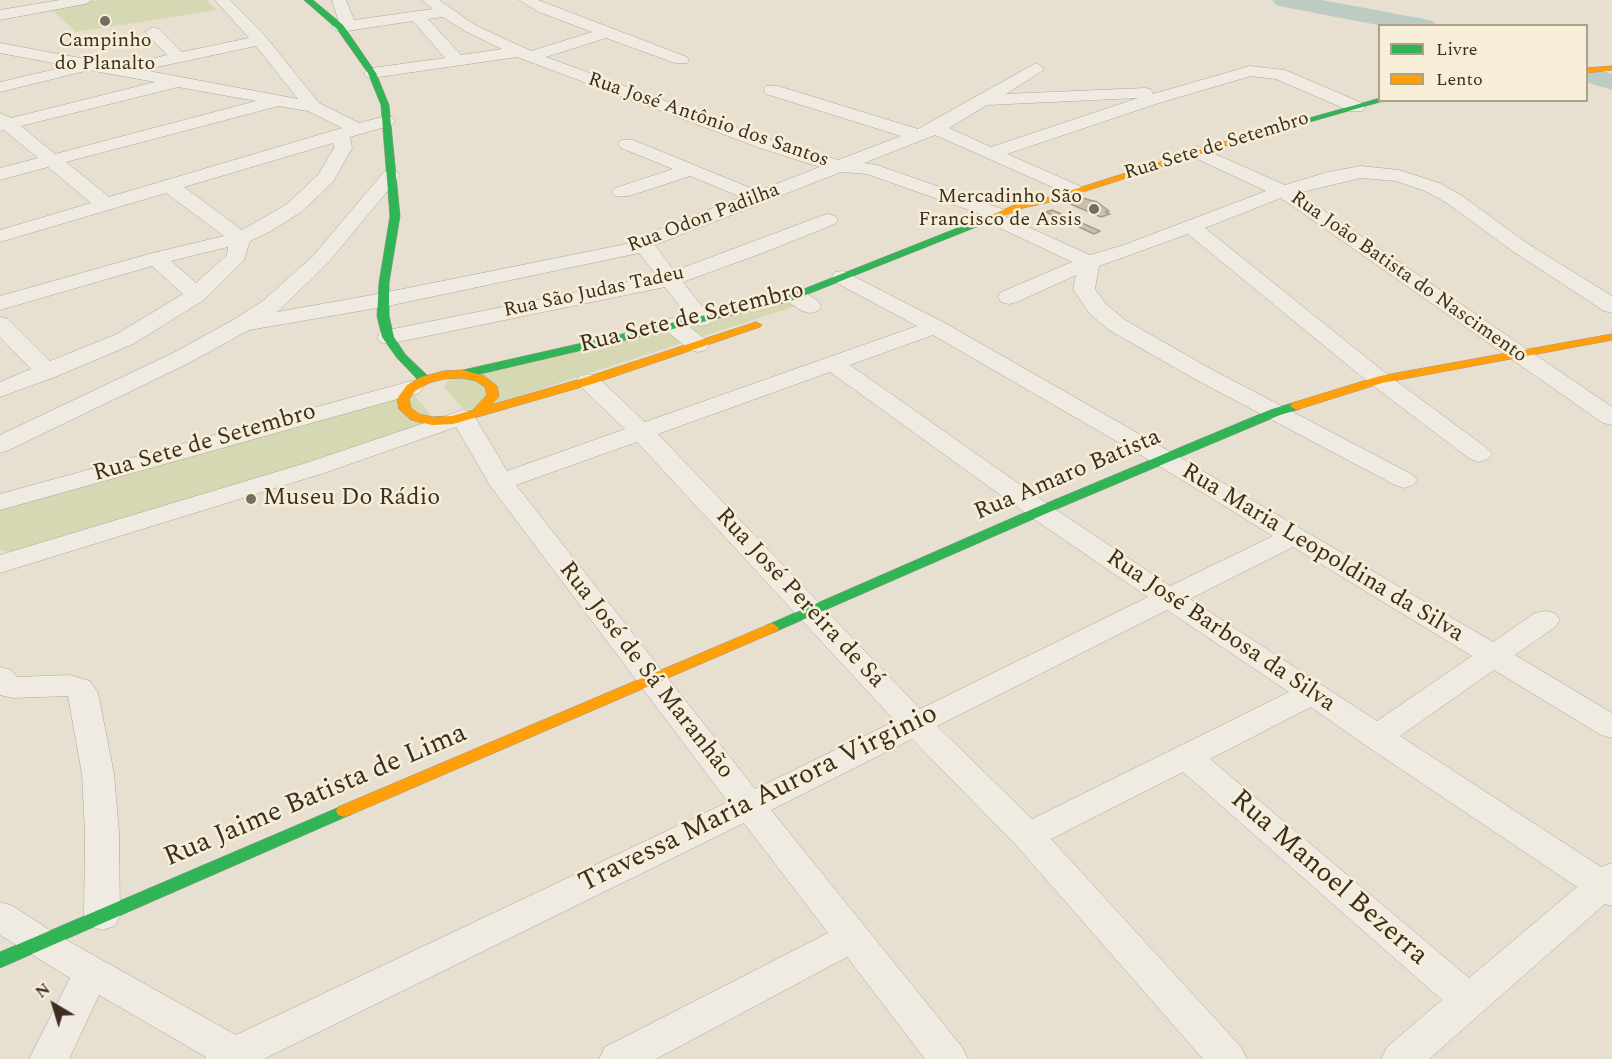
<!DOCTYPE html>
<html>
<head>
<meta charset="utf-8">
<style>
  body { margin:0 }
  #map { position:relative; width:1612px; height:1059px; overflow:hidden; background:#e7e0d1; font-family:Spectral,serif }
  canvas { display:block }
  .legend { position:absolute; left:1378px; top:24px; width:210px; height:78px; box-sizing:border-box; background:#f7eed8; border:2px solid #ada18e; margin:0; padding:8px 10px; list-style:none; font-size:18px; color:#3d2e20 }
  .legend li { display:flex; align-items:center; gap:12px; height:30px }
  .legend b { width:30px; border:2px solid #ada18e }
  .north { position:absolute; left:24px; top:975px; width:60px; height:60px; -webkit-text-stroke:4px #f7eed8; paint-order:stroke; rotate:322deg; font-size:16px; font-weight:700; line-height:24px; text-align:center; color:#3d2e20 }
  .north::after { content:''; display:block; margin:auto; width:21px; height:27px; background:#3d2e20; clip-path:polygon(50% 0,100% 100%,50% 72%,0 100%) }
</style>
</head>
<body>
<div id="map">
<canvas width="1612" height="1059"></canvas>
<ul class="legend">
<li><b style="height:8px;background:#30b455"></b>Livre</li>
<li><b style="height:8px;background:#ff9f0a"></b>Lento</li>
</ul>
<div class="north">N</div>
</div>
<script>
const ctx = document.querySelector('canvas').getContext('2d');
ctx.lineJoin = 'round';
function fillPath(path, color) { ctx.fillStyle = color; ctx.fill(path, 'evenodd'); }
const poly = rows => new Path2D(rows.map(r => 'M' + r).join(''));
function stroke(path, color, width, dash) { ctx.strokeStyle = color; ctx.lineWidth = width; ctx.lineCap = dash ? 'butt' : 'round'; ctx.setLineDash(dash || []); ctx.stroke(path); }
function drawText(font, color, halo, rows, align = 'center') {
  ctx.font = font + ' Spectral,serif'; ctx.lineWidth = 5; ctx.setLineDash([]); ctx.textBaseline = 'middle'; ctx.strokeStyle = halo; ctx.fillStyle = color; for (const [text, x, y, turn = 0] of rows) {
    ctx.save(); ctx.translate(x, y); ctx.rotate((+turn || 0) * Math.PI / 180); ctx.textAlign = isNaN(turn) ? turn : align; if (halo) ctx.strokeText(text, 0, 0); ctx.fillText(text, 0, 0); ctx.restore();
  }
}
fillPath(poly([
  [99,0,206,0,217,10,76,32,51,9],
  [793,302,799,305,476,410,464,409,444,388,447,381],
  [413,394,433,417,428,424,38,547,9,552,0,550,0,509]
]), '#d6d7b3');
fillPath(poly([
  [1272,0,1322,0,1424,19,1433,21,1436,26,1383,26,1284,7,1276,5,1272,0],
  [1586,66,1612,74,1612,90,1586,82,1586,66]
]), '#bcccc2');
const building = poly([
  [1082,198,1097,202,1109,211,1105,212,1110,214,1101,217,1068,203,1082,198],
  [1052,210,1100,231,1094,234,1046,212,1052,210]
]);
fillPath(building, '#cbbfb2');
stroke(building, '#a89c90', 1.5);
const street = poly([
  [60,0,92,0,85,4,0,20,0,10,60,0],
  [215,0,230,0,266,37,319,103,359,123,386,116,392,117,395,121,392,125,350,137,352,148,333,182,301,212,271,231,250,241,244,260,204,300,133,344,55,377,0,397,0,382,31,369,0,337,0,317,8,319,50,361,117,334,183,294,152,266,0,310,0,296,149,254,224,236,166,193,0,242,0,230,91,203,48,167,0,180,0,168,38,158,4,130,0,131,0,113,11,118,155,82,89,70,0,92,0,82,69,66,0,53,0,43,123,66,167,55,145,32,153,27,159,29,182,52,249,38,215,0],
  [256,46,298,99,143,70,256,46],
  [178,87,256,101,55,154,21,126,178,87],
  [279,106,308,111,342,128,109,197,66,162,279,106],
  [333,143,334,148,318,175,287,204,242,230,184,187,333,143],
  [228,247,227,255,196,283,171,261,228,247],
  [332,0,346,0,354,20,433,9,422,0,439,0,475,25,531,51,592,32,539,12,519,0,538,0,687,57,689,60,687,63,675,63,606,38,546,57,772,140,838,160,901,136,766,94,764,90,766,86,778,86,918,129,1036,63,1044,68,1042,71,1006,94,1145,88,1151,89,1153,94,1250,66,1285,70,1362,103,1365,107,1362,111,1350,111,1276,79,1251,76,1159,103,1007,154,1082,187,1085,191,1082,195,1075,197,935,135,864,163,877,165,1005,210,1008,214,1006,217,1090,255,1124,245,1266,191,1191,156,1188,152,1191,148,1197,146,1285,185,1328,172,1361,166,1399,170,1439,183,1461,195,1525,242,1612,296,1612,313,1604,311,1511,250,1447,203,1425,191,1396,181,1361,178,1298,193,1612,407,1612,425,1603,423,1281,198,1205,228,1388,375,1488,449,1492,454,1488,459,1479,462,1470,459,1372,385,1188,234,1099,266,1095,289,1106,304,1125,320,1209,368,1413,475,1417,480,1413,485,1404,488,1395,485,1193,378,1109,330,1090,314,1073,289,1076,275,1017,302,1009,304,1001,302,998,297,1001,292,1072,262,998,227,995,223,997,220,867,174,841,172,655,245,674,271,821,216,828,214,835,216,838,220,835,224,765,252,683,282,712,319,709,324,701,326,693,324,665,287,388,344,380,342,377,337,380,332,388,330,657,276,639,253,383,307,249,330,189,363,9,450,0,453,0,435,173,353,235,319,264,300,313,256,384,172,391,170,398,172,400,176,327,264,277,312,383,293,636,242,639,237,741,197,690,176,629,196,615,196,612,192,615,188,673,169,621,148,618,144,621,140,633,140,758,191,820,167,760,148,517,57,372,78,366,77,364,73,372,68,445,58,413,21,340,32,335,30,332,27,339,23,332,0],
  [443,17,465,31,502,49,461,55,428,19,443,17],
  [1138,98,991,147,949,128,987,105,1138,98],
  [843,271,943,322,1174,454,1493,642,1535,613,1545,611,1555,613,1560,620,1555,627,1515,655,1612,713,1612,738,1601,735,1494,670,1400,736,1601,867,1612,863,1612,906,1605,904,1429,1059,1381,1059,1387,1047,1442,1000,1183,772,1051,839,1241,1047,1247,1059,1203,1059,1016,845,912,739,771,810,962,1047,968,1059,925,1059,847,957,656,1059,599,1059,605,1047,828,933,744,823,264,1059,204,1059,206,1057,99,995,69,1059,29,1059,70,978,0,935,0,902,13,906,54,933,236,1035,728,802,491,487,456,427,324,473,0,573,0,555,306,463,463,410,472,412,507,471,625,429,580,386,576,381,580,376,588,374,596,376,645,422,917,326,835,282,832,277,835,272,843,271],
  [933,335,1156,464,1273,536,1170,586,1049,505,850,365,933,335],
  [830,372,1031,517,1148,597,920,709,658,434,830,372],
  [637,442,895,721,755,789,516,485,637,442],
  [1293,547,1472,656,1377,721,1190,599,1293,547],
  [1167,610,1289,692,1032,819,937,726,1167,610],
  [1311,707,1365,745,1577,887,1469,978,1210,759,1311,707],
  [795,290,803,291,818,301,821,306,818,311,810,313,802,311,787,301,784,296,787,291,795,290],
  [673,318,681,320,706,340,709,345,706,350,698,352,690,350,665,330,662,325,665,320,673,318],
  [411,381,419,383,423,388,419,393,0,510,0,494,411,381],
  [0,667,11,670,17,677,70,675,90,681,98,693,114,774,119,833,120,916,115,926,102,930,89,926,84,916,85,833,82,774,68,696,13,698,0,695,0,667]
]);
const fast = poly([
  [304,0,313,0,343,25,376,73,389,105,400,216,389,283,389,316,394,337,405,354,429,377,431,380,429,383,421,383,397,358,382,337,377,316,379,283,390,216,381,105,368,73,337,29,304,0],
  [1380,98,1380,100,1387,100,1271,133,1267,130,1380,98],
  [985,217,990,220,989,222,788,302,463,378,457,374,463,370,781,298,985,217],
  [1296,402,1300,403,1302,406,1300,409,1280,415,1045,514,777,631,772,633,765,628,767,625,1035,508,1272,409,1296,402],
  [344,805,350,807,352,811,350,815,0,968,0,952,344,805]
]);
const slow = poly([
  [1612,66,1612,70,1586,73,1586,68,1612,66],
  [1268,128,1275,130,1055,201,1023,208,989,222,985,223,980,220,1017,204,1050,197,1268,128],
  [756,322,762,325,760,327,592,384,453,424,432,425,411,420,399,409,397,399,407,385,421,377,444,371,463,370,484,376,497,386,499,396,491,405,584,378,756,322],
  [463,378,476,381,485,387,487,395,473,410,452,416,432,417,419,414,411,408,409,399,415,391,429,383,444,379,463,378],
  [1612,334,1612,340,1382,383,1296,410,1290,406,1292,403,1380,376,1612,334],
  [772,623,779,628,777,631,350,815,344,817,338,815,336,811,338,807,772,623]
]);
stroke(street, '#ada599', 1);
stroke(fast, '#9c958a', 1);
stroke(slow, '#9c958a', 1);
fillPath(street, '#efebe3');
fillPath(fast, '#30b455');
fillPath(slow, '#ff9f0a');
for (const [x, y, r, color] of [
  [105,21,6,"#786c5e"],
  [1094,209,6,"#786c5e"],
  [251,499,6,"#786c5e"]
]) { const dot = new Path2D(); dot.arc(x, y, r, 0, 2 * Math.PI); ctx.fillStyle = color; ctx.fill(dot); stroke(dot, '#f7eed8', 2); }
drawText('20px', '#3d2e20', '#f7eed8', [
  ["Campinho",105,42],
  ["do Planalto",105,65],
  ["Mercadinho São",1082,198,"right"],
  ["Francisco de Assis",1082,221,"right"]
]);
drawText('20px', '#3d2e20', '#f7eed8', [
  ["Rua José Antônio dos Santos",708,121,19],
  ["Rua Sete de Setembro",1217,147,-17],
  ["Rua Odon Padilha",704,219,-21],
  ["Rua João Batista do Nascimento",1408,278,35],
  ["Rua São Judas Tadeu",594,293,-12]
]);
drawText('24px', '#3d2e20', '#f7eed8', [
  ["Rua Sete de Setembro",692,319,-14],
  ["Rua Sete de Setembro",205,444,-16],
  ["Rua Amaro Batista",1068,476,-23],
  ["Rua Maria Leopoldina da Silva",1322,554,31],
  ["Rua José Pereira de Sá",799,599,47],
  ["Rua José Barbosa da Silva",1220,632,34],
  ["Rua José de Sá Maranhão",645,671,52]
]);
drawText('24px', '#3d2e20', '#f7eed8', [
  ["Museu Do Rádio",263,499]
], 'left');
drawText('28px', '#3d2e20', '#f7eed8', [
  ["Rua Jaime Batista de Lima",316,797,-23],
  ["Travessa Maria Aurora Virginio",759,800,-26],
  ["Rua Manoel Bezerra",1328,879,41]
]);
</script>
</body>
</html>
